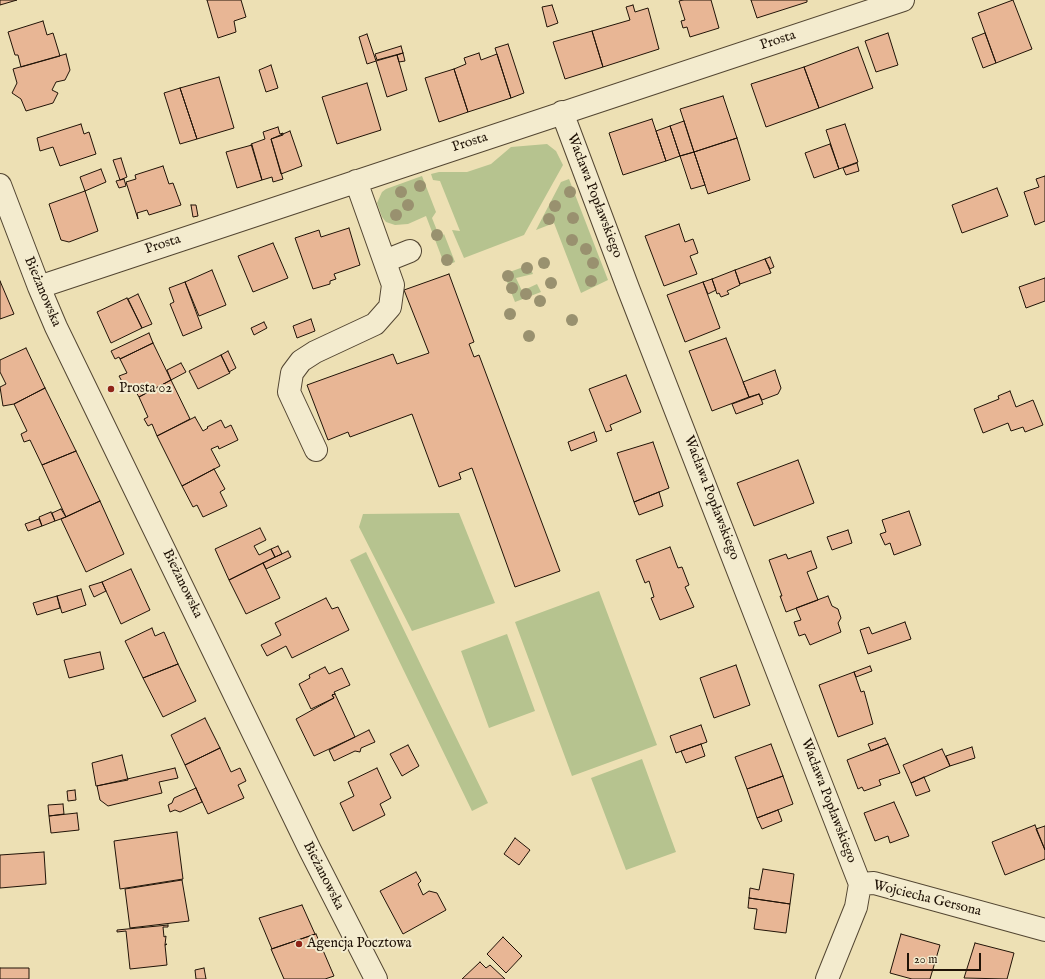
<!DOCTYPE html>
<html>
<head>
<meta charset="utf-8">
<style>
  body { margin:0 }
  #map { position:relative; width:1045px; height:979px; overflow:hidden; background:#ede0b4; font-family:"IM FELL English",serif }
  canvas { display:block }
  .scale { position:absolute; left:907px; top:953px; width:74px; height:18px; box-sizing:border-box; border:2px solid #201307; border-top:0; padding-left:5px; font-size:12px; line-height:14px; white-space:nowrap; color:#201307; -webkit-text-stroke:3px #f3ebce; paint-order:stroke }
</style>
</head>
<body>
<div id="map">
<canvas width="1045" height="979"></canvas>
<div class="scale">20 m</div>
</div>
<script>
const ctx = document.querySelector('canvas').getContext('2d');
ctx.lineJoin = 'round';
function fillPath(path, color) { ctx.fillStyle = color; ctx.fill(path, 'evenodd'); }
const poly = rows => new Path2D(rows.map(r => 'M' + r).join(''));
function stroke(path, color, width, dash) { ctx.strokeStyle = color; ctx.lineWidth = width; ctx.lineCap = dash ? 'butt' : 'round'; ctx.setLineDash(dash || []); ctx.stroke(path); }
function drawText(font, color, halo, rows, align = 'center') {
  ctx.font = font + ' "IM FELL English",serif'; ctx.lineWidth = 4; ctx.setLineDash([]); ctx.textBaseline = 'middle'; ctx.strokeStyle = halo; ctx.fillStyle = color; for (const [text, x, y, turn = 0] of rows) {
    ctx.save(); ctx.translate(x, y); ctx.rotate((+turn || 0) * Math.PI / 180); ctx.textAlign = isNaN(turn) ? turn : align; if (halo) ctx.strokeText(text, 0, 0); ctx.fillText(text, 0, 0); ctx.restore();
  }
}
fillPath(poly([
  [547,144,556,151,563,165,524,235,464,258,452,230,460,231,440,181,433,180,431,174,439,172,467,172,491,164,511,147],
  [422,176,436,212,432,218,440,238,444,234,455,262,445,266,426,216,408,224,395,225,386,222,382,217,377,203,382,192,386,189],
  [569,179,608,280,581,293,554,223,536,230,561,182],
  [529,265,533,274,516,278,522,291,537,284,541,292,515,302,504,274],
  [459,513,495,603,412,631,359,527,363,514],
  [366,552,488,803,472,811,350,560],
  [599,591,657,745,572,776,515,622],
  [507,634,535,711,489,728,461,651],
  [642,759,676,852,626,870,591,778]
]), '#b6c38f');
const building = poly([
  [0,0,17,0,0,5,0,0],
  [207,0,241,0,246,17,234,21,236,32,218,38,207,0],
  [683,0,711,0,719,28,690,37,687,27,683,28,681,21,685,20,679,1,683,0],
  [751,0,807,0,807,2,757,18,751,0],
  [1013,0,1032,49,996,63,978,13,1013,0],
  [552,5,558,23,547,27,542,7,552,5],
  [633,5,635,12,648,8,659,49,603,67,592,31,630,20,626,7,633,5],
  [43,21,47,35,53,33,60,56,21,67,18,55,15,55,8,32,43,21],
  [592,31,603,67,565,79,553,42,592,31],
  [888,33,898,65,876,72,865,41,888,33],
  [985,33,996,63,983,68,972,38,985,33],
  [367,34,376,61,367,64,359,37,367,34],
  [508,44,524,93,511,98,495,48,508,44],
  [401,46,403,53,377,60,375,54,401,46],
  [858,47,873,88,819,108,804,67,858,47],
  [403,53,405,61,399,62,397,55,403,53],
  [479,53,481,60,497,54,511,98,468,112,454,69,466,64,464,58,479,53],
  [66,54,70,70,65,80,56,82,52,90,58,93,53,103,26,111,21,99,12,93,17,83,13,69,66,54],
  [397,55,407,90,387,97,376,61,397,55],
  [271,65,278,88,266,92,259,70,271,65],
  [804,67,819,108,766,127,751,84,804,67],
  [454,69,468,112,439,122,425,78,454,69],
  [219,77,234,128,197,139,180,88,219,77],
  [367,83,381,130,337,144,322,97,367,83],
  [180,88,197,139,180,144,164,93,180,88],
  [723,96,737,138,694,152,680,109,723,96],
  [652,119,666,161,623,175,609,133,652,119],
  [684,121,694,152,680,156,670,126,684,121],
  [81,124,84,134,89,132,96,154,60,166,53,147,40,151,37,138,81,124],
  [845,124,858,162,839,169,826,130,845,124],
  [670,126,680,156,666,161,656,131,670,126],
  [278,127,280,134,283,133,283,135,271,139,283,179,273,182,272,177,262,180,251,144,265,139,263,132,278,127],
  [290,131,302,166,281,174,271,139,290,131],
  [737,138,750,180,708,194,694,152,737,138],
  [830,144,839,169,814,178,805,153,830,144],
  [252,145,262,180,237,188,226,152,252,145],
  [694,152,705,185,691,189,680,156,694,152],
  [121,158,127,177,120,180,113,160,121,158],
  [857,163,859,171,846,175,843,168,857,163],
  [163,166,169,184,173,183,181,205,149,215,147,210,137,213,138,219,126,182,136,179,135,175,163,166],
  [101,169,106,182,85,191,80,177,101,169],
  [1045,176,1045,221,1035,225,1024,192,1039,187,1036,179,1045,176],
  [124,179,126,186,119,188,116,181,124,179],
  [997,188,1008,216,962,233,952,205,997,188],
  [85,191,98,231,69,242,61,240,49,204,85,191],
  [191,205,196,205,198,216,193,217,191,205],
  [679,224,685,242,693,239,698,253,690,256,697,274,664,286,645,236,679,224],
  [349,228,360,265,334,274,336,279,330,281,330,284,313,289,295,238,319,230,321,237,349,228],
  [273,243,288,278,253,292,238,256,273,243],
  [770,257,774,267,770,269,765,259,770,257],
  [765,259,771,273,740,284,735,270,765,259],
  [212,270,226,305,199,316,185,282,212,270],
  [735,270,740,285,727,291,729,294,721,297,719,293,717,294,712,279,735,270],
  [449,274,474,342,469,344,474,357,479,355,560,571,515,587,472,468,459,473,461,479,439,487,412,414,350,437,348,432,328,440,307,385,393,354,397,364,429,353,404,290,449,274],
  [1045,278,1045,301,1026,308,1019,287,1045,278],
  [712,279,716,290,708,294,703,282,712,279],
  [0,281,14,314,0,319,0,281],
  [185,282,202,328,183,336,170,304,174,302,169,288,185,282],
  [703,282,720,328,685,342,667,295,703,282],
  [138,294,152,324,142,328,128,299,138,294],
  [127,298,142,328,111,343,97,312,127,298],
  [311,319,315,331,297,338,293,326,311,319],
  [264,322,267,328,254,335,251,328,264,322],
  [149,333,153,343,120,359,119,357,115,359,111,351,149,333],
  [726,338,749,397,712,411,689,351,726,338],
  [153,343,171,380,139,397,131,384,125,387,119,376,127,373,120,359,153,343],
  [26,348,45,388,14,404,3,406,0,387,6,384,0,372,0,360,26,348],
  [228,351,236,368,229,372,221,355,228,351],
  [221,355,230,373,198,389,189,371,221,355],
  [181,363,186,372,171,380,167,370,181,363],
  [775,370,781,388,778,394,762,400,759,394,749,397,743,382,775,370],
  [626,375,641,412,610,425,612,430,606,432,589,389,626,375],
  [171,380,190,419,157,436,152,424,148,426,144,419,148,417,139,397,171,380],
  [45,388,76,451,42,465,30,440,24,442,21,434,27,431,14,404,45,388],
  [1010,391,1016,407,1033,400,1043,425,1025,432,1023,427,1011,431,1008,423,983,433,974,409,999,399,998,396,1010,391],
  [759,394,763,404,736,414,732,404,759,394],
  [195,417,203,431,208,428,207,427,221,420,225,428,231,425,238,440,219,449,218,446,211,449,220,466,182,486,157,436,195,417],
  [594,432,597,441,571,451,568,442,594,432],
  [653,442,669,488,634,502,617,453,653,442],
  [76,451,100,501,66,517,42,465,76,451],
  [798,460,814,503,754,526,737,483,798,460],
  [214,469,225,489,220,492,227,506,203,517,197,505,193,507,182,486,214,469],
  [659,492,663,506,639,515,634,502,659,492],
  [100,501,124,554,86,572,61,519,100,501],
  [61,509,66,517,55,521,52,513,61,509],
  [909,511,921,545,894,555,890,543,885,545,880,534,886,532,882,520,909,511],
  [51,512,55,521,42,526,39,517,51,512],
  [39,519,42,526,28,531,25,524,39,519],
  [260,528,266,540,254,546,259,555,271,549,275,557,229,580,215,549,260,528],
  [848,530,852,543,832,550,827,537,848,530],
  [278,546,282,554,275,557,271,549,278,546],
  [670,547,678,568,682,567,689,585,685,587,694,607,660,620,651,598,654,597,649,581,645,583,636,560,670,547],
  [288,551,291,557,266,569,263,563,288,551],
  [811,551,817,568,807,572,818,600,786,612,780,596,782,596,769,560,786,554,788,559,811,551],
  [263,563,280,598,246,614,229,580,263,563],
  [131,569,150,610,121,624,102,582,131,569],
  [102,582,106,591,94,597,89,586,102,582],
  [81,589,86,605,62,613,57,596,81,589],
  [57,596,60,608,37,615,33,603,57,596],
  [828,596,832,606,838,609,841,618,838,623,841,632,810,645,805,634,799,636,794,622,801,620,796,608,828,596],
  [326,598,332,609,338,607,349,630,292,658,286,646,267,656,261,645,281,635,275,623,326,598],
  [905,622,911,639,868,654,860,630,869,627,872,634,905,622],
  [152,628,155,636,164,632,178,664,143,678,125,641,152,628],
  [100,652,104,669,69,678,64,660,100,652],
  [178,664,196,701,163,717,143,678,178,664],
  [736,665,750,705,714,718,700,678,736,665],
  [870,666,872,671,856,677,854,672,870,666],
  [325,667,329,674,342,668,350,685,334,692,335,694,332,695,334,698,311,709,299,684,310,678,309,675,325,667],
  [854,672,861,692,864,691,873,724,838,737,819,685,854,672],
  [335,694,355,737,314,756,296,719,334,698,332,695,335,694],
  [205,718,220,748,185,765,171,735,205,718],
  [701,725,707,742,676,753,670,736,701,725],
  [369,730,375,742,361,748,360,752,355,751,334,761,329,750,369,730],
  [885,738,888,744,871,751,868,744,885,738],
  [701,744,705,756,686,763,681,751,701,744],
  [771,744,783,776,747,789,735,757,771,744],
  [888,744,900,773,879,780,881,785,864,791,862,787,858,789,847,760,888,744],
  [408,745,419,766,402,776,390,754,408,745],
  [972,747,975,758,950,766,946,756,972,747],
  [220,748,231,772,240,768,246,781,238,785,244,798,208,814,185,765,220,748],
  [942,749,950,766,911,783,903,765,942,749],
  [122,755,128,780,96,786,92,763,122,755],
  [175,768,178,778,159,782,162,793,108,806,100,800,97,786,175,768],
  [377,768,391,798,380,804,385,815,353,831,340,803,354,796,348,782,377,768],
  [783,776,793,804,757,818,747,789,783,776],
  [924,777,930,791,916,796,911,783,924,777],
  [196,788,202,802,180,812,175,810,170,812,168,805,172,803,174,798,196,788],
  [75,790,76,800,68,801,67,791,75,790],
  [894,802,909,836,890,843,888,836,875,841,864,813,894,802],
  [63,804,64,814,49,816,48,805,63,804],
  [778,810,782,821,762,829,757,818,778,810],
  [77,813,79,830,51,833,49,816,77,813],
  [1035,825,1045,850,1045,859,1005,875,992,842,1035,825],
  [1045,826,1045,850,1036,829,1045,826],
  [177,832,183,879,120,889,114,841,177,832],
  [515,838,530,850,519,865,504,854,515,838],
  [44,852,46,884,0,888,0,855,44,852],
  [763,869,794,874,790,904,749,898,750,888,759,890,763,869],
  [416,872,421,881,418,884,423,895,429,891,437,893,446,910,403,934,380,891,416,872],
  [182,880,189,921,130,928,125,889,182,880],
  [749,898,790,904,786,933,754,929,757,909,748,908,749,898],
  [302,905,315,934,272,949,259,918,302,905],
  [168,925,168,927,163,927,164,937,166,936,165,945,167,944,165,945,167,965,130,969,126,931,117,932,117,930,168,925],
  [316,934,334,976,325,979,284,979,271,949,316,934],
  [901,934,940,945,930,979,912,979,890,973,901,934],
  [503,937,522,956,506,973,487,954,503,937],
  [975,943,1014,953,1007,979,964,978,975,943],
  [480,962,486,968,490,965,505,979,462,979,480,962],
  [0,968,29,968,29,979,0,979,0,968],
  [204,968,206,979,196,979,195,970,204,968]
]);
fillPath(building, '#e8b695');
stroke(building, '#201307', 1);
const minor = poly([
  [562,112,628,288,860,884],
  [0,185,39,287,56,327,310,850,376,979],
  [385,261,410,251],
  [39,287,903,0],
  [316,450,289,392,292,373,301,361,315,352,375,324,390,307,393,285,356,181],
  [860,884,874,883,1045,930],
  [827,979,856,907,860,884]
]);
stroke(minor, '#534632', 24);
stroke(minor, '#f3ebce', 22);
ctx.fillStyle = '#99916f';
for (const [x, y] of [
  [420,186],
  [401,192],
  [570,192],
  [408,205],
  [555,206],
  [396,215],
  [573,218],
  [549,219],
  [437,235],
  [572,240],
  [586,249],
  [447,260],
  [544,263],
  [593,263],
  [527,268],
  [508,276],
  [591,281],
  [551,283],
  [512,288],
  [526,294],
  [540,301],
  [510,314],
  [572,320],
  [529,336]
]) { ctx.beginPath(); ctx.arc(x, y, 6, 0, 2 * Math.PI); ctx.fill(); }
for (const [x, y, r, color] of [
  [111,389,4,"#8f2418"],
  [299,944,4,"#8f2418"]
]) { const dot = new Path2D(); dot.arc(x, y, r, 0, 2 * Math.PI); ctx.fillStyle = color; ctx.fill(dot); stroke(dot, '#f3ebce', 1.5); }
drawText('14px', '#201307', '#f3ebce', [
  ["Prosta",778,41,-18],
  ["Prosta",470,143,-18],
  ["Wacława Popławskiego",594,196,69],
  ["Prosta",163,245,-18],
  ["Bieżanowska",42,292,67],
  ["Wacława Popławskiego",711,498,69],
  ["Bieżanowska",182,584,64],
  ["Wacława Popławskiego",828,801,69],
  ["Bieżanowska",323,876,63],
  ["Wojciecha Gersona",927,899,14]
]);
drawText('14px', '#201307', '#f3ebce', [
  ["Prosta 02",119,389],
  ["Agencja Pocztowa",307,944]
], 'left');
</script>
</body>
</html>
